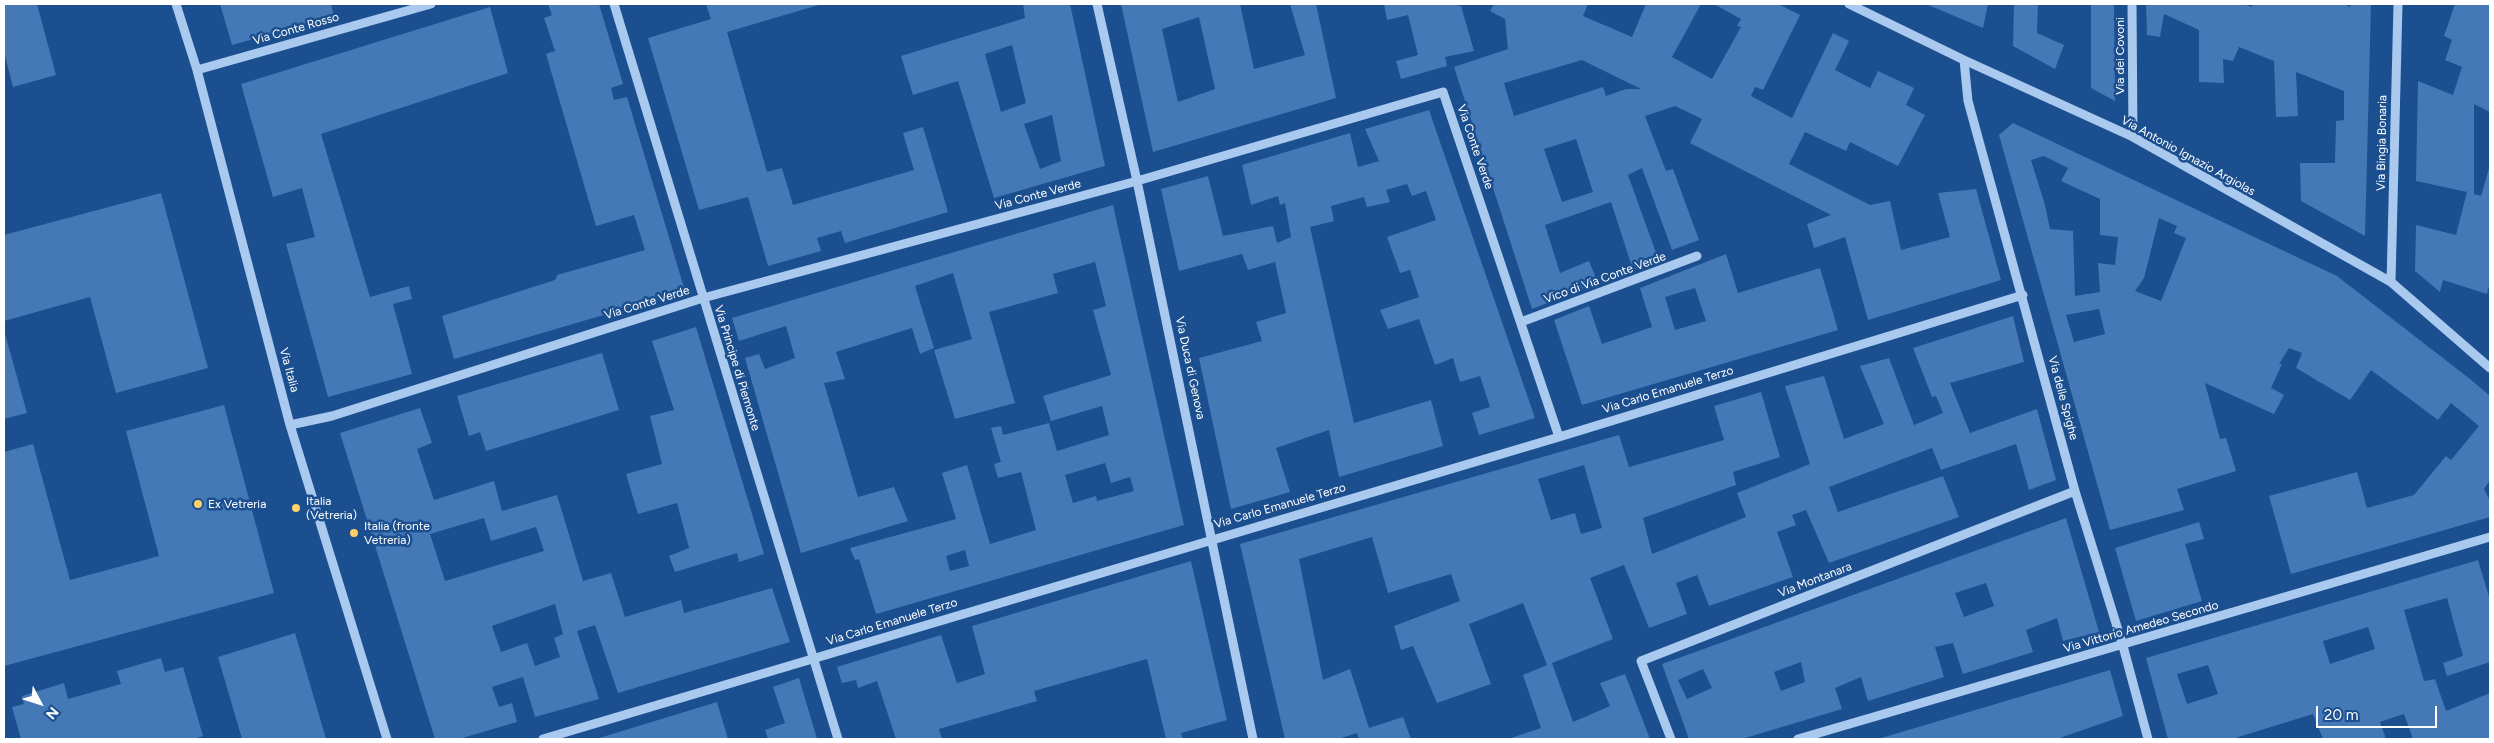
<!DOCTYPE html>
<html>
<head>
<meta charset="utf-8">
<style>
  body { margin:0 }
  #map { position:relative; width:2494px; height:743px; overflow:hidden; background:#1b4f8f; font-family:Figtree,sans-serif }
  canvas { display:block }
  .frame { position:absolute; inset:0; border:5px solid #fff; pointer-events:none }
  .north { position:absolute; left:15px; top:678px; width:50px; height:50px; -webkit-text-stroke:4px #1b4f8f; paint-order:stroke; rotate:130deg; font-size:14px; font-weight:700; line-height:20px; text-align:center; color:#fff }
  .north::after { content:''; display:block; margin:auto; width:18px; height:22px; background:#fff; clip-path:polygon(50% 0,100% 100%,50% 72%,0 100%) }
  .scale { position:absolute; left:2316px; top:706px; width:121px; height:22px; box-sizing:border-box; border:2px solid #fff; border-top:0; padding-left:6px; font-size:15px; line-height:18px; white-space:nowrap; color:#fff; -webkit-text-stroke:4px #1b4f8f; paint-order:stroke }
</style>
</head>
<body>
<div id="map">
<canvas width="2494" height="743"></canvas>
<div class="frame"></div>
<div class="north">N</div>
<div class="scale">20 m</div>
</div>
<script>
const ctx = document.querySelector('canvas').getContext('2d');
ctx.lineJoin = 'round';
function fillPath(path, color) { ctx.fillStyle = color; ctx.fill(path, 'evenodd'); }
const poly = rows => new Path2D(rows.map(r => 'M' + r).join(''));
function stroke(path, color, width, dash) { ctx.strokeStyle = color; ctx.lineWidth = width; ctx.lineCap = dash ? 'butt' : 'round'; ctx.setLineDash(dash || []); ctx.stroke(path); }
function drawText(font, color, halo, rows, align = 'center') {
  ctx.font = font + ' Figtree,sans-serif'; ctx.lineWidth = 5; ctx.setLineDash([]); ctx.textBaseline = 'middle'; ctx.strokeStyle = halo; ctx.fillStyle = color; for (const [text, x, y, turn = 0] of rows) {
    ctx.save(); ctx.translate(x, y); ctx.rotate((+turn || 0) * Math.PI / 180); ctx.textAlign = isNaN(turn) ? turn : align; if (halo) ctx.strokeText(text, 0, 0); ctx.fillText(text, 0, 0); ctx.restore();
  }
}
fillPath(poly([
  [4,4,37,4,56,75,13,87,4,52],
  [220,4,331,4,334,17,232,45],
  [548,4,599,4,623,84,611,88,614,100,627,97,685,291,454,359,442,316,552,281,556,279,557,275,645,250,634,215,596,226,546,54,555,51,544,18,552,15],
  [706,4,822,4,727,32,767,172,782,168,793,205,914,170,903,133,923,127,948,212,845,243,841,231,817,238,821,251,768,266,748,197,699,210,648,38,711,19],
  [1023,4,1070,4,1105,166,994,198,958,81,913,95,901,56,1025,18],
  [1012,45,1026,103,1001,112,985,54],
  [1052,115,1061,161,1040,169,1024,124],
  [1121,4,1240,4,1254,69,1305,55,1290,4,1316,4,1336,98,1153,152],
  [1199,17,1215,89,1178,102,1162,29],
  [1384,4,1448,4,1461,6,1474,51,1445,57,1447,66,1401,79,1396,61,1418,55,1408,15,1387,20],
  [1494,4,1588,4,1583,16,1632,37,1646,4,1701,4,1672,57,1712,79,1741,27,1737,26,1741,19,1714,4,1778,4,1800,15,1763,90,1755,87,1751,96,1792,118,1833,33,1849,41,1835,70,1870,88,1878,71,1914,88,1906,105,1925,115,1898,166,1850,142,1846,151,1805,132,1789,164,1870,205,1890,201,1901,250,1950,237,1938,193,1976,189,2001,280,1868,320,1845,237,1814,248,1807,224,1831,215,1690,143,1702,119,1675,106,1645,116,1666,171,1673,169,1699,240,1672,250,1642,168,1628,175,1659,261,1633,270,1611,202,1545,225,1560,273,1589,261,1598,283,1578,290,1568,290,1570,294,1532,309,1454,67,1508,49,1505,19,1490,11],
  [1582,60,1641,89,1626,89,1606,96,1603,87,1514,116,1504,83],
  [1576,139,1593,192,1562,202,1544,149],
  [1926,4,1988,4,1983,28],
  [2014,4,2038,4,2037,33,2064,45,2055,69,2013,46],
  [2091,4,2114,4,2115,101,2091,88],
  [2146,4,2244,4,2252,7,2253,4,2344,4,2350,7,2351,4,2371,4,2365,236,2301,201,2300,163,2335,163,2336,121,2344,120,2344,91,2296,72,2298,116,2276,117,2274,61,2239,47,2233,61,2223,59,2224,83,2199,82,2199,30,2164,14,2160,37,2147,35],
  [2455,4,2490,4,2490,112,2474,104,2474,194,2481,196,2490,165,2490,282,2487,294,2443,280,2440,292,2415,271,2416,225,2456,235,2467,192,2416,181,2418,81,2453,95,2462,67,2445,60,2452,40,2444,36],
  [490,7,508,73,321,134,370,297,409,286,412,299,393,304,412,374,328,397,286,244,315,237,302,188,273,197,241,84],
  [1429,110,1535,418,1479,435,1472,413,1490,407,1480,376,1460,382,1453,358,1435,365,1419,319,1388,329,1380,310,1419,297,1410,270,1400,273,1387,237,1436,220,1426,191,1412,196,1407,184,1386,190,1390,202,1367,207,1364,197,1331,206,1334,221,1310,227,1354,423,1431,400,1443,446,1339,477,1329,430,1276,448,1290,492,1231,509,1199,358,1262,341,1256,322,1286,313,1275,262,1248,270,1242,254,1179,271,1161,189,1208,176,1223,236,1273,226,1277,243,1291,237,1285,203,1280,205,1278,196,1251,205,1242,165,1350,133,1358,167,1379,161,1365,129],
  [2013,123,2337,276,2470,379,2490,396,2490,480,2484,489,2490,501,2490,517,2291,574,2269,496,2357,472,2367,508,2414,495,2446,456,2451,460,2479,426,2451,403,2438,420,2371,370,2350,400,2296,368,2302,353,2289,348,2279,364,2282,364,2271,388,2284,395,2274,414,2205,383,2220,439,2226,438,2236,471,2177,489,2184,510,2110,530,1999,135],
  [2044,156,2068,168,2061,181,2100,199,2100,235,2118,237,2115,265,2098,263,2100,292,2075,296,2073,231,2050,229,2045,205,2031,160],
  [2159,218,2177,226,2174,233,2186,238,2161,301,2135,291,2144,278],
  [2099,309,2105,334,2074,342,2066,315],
  [161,193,208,368,116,393,90,297,4,321,4,235],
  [1113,205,1184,525,876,614,859,559,855,560,850,548,956,519,942,473,967,465,990,544,1036,530,1021,472,998,478,994,464,1001,462,991,428,1001,426,1003,435,1049,423,1057,451,1109,435,1102,406,1051,421,1043,396,1111,375,1093,310,1106,306,1095,262,1053,274,1058,293,989,312,1015,403,955,419,934,350,972,339,953,273,915,286,934,348,920,354,912,328,836,352,845,379,824,383,858,497,894,487,908,521,801,553,745,358,759,354,765,369,795,358,786,326,739,341,732,318],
  [1105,463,1111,483,1130,477,1134,491,1097,501,1096,496,1073,503,1065,475],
  [965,550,969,566,950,571,946,556],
  [1726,254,1738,293,1820,268,1838,330,1582,405,1554,320,1589,306,1602,344,1652,327,1640,288],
  [1695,288,1706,321,1675,330,1665,297],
  [2013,316,2024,362,1950,383,1970,433,2037,409,2056,480,2029,490,2016,444,1941,470,1932,448,1829,487,1838,512,1943,476,1959,517,1829,563,1806,510,1792,515,1796,525,1777,532,1793,577,1709,606,1697,575,1676,583,1687,614,1649,628,1624,565,1590,578,1613,639,1552,663,1573,722,1610,706,1600,683,1625,674,1650,739,1508,739,1541,728,1523,675,1547,665,1523,603,1469,624,1491,684,1437,703,1413,646,1401,650,1394,626,1460,601,1451,574,1388,593,1372,537,1299,559,1323,680,1350,669,1369,728,1403,717,1411,739,1359,739,1357,733,1338,739,1285,739,1240,544,1619,435,1629,467,1724,440,1714,406,1761,392,1780,457,1733,472,1736,485,1643,518,1652,554,1746,517,1737,493,1810,464,1785,386,1824,376,1844,439,1884,424,1860,366,1889,358,1914,425,1943,413,1936,396,1932,397,1913,348],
  [1584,465,1602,528,1581,534,1575,513,1551,520,1538,479],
  [696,327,764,554,739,562,737,553,675,572,669,556,689,548,677,503,638,514,626,474,662,464,650,416,674,410,652,341],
  [4,330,27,413,4,419],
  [602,353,619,410,486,451,480,432,469,436,457,396],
  [224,405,274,593,4,666,4,452,33,444,70,580,159,556,126,431],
  [420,408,432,443,417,449,434,500,494,481,502,511,557,495,583,581,611,573,625,617,681,600,684,613,772,588,790,642,618,693,595,625,577,631,599,699,535,717,523,677,492,687,499,707,512,703,517,722,459,739,435,739,340,433],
  [484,518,491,541,536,527,544,551,445,581,430,534],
  [555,604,563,634,554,638,560,657,535,666,527,643,501,652,492,626],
  [2066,518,2099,632,2063,641,2057,618,2026,630,2033,652,1963,674,1953,643,1935,647,1944,677,1868,701,1861,677,1835,688,1842,709,1742,739,1689,739,1662,664],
  [1986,583,1994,606,1964,617,1955,593],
  [1801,662,1805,682,1781,691,1774,672],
  [1703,669,1712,688,1687,699,1678,680],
  [2199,522,2204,539,2185,544,2202,601,2136,621,2115,548],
  [2478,560,2490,600,2490,662,2447,676,2443,663,2463,656,2447,598,2404,610,2424,681,2435,679,2446,711,2490,693,2490,739,2413,739,2404,714,2380,722,2386,739,2323,739,2313,714,2232,739,2168,739,2146,658],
  [2368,627,2375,649,2330,664,2323,641],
  [2208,665,2218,694,2187,704,2177,674],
  [1191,561,1227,720,1181,733,1183,739,1166,739,1147,659,1034,691,1037,701,939,729,942,739,896,739,877,681,858,688,856,680,842,683,837,667,941,635,957,683,985,674,972,626],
  [295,633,326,739,242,739,218,657],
  [161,658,165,672,183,667,203,736,193,739,21,739,12,707,24,704,22,696,64,683,68,699,121,684,117,671],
  [2110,670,2123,716,2057,739,1878,739],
  [799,678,817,739,768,739,765,730,785,723,773,687],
  [717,702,728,739,596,739]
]), '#4478b7');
stroke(poly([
  [176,4,197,70,290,425,387,739],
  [614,4,838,739],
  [1097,4,1137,181,1253,739],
  [1849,4,1964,60,2133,137,2391,282,2490,368],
  [2132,4,2133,137],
  [1964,60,1968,101,2075,491,2123,646,2148,739],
  [197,70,431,4],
  [2391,282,2398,4],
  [1521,322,1697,256],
  [290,425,332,416,703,298,1137,181,1443,92,1559,437],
  [543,739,1559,437,2023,295],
  [1671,739,1641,661,2075,491],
  [1798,739,2490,537]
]), '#a9c9ee', 9);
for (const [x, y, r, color] of [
  [198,504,5,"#ffd166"],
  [296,508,5,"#ffd166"],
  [354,533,5,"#ffd166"]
]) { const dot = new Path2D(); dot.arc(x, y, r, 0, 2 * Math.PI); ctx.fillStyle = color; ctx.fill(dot); stroke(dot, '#1b4f8f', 2); }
drawText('12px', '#fff', '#1b4f8f', [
  ["Via Conte Rosso",296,29,-16],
  ["Via dei Covoni",2120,56,-90],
  ["Via Bingia Bonaria",2382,143,-89],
  ["Via Conte Verde",1475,147,71],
  ["Via Antonio Ignazio Argiolas",2188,156,29],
  ["Via Conte Verde",1038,195,-15],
  ["Vico di Via Conte Verde",1605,278,-20],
  ["Via Conte Verde",647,303,-17],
  ["Via Principe di Piemonte",737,368,73],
  ["Via Duca di Genova",1190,368,78],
  ["Via Italia",289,370,75],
  ["Via Carlo Emanuele Terzo",1668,390,-17],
  ["Via delle Spighe",2063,398,75],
  ["Via Carlo Emanuele Terzo",1280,506,-16],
  ["Via Montanara",1815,580,-21],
  ["Via Carlo Emanuele Terzo",892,622,-17],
  ["Via Vittorio Amedeo Secondo",2141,627,-16]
]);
drawText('12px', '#fff', '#1b4f8f', [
  ["Italia",306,501],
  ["(Vetreria)",306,515],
  ["Ex Vetreria",208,504],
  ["Italia (fronte",364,526],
  ["Vetreria)",364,540]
], 'left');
</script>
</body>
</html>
